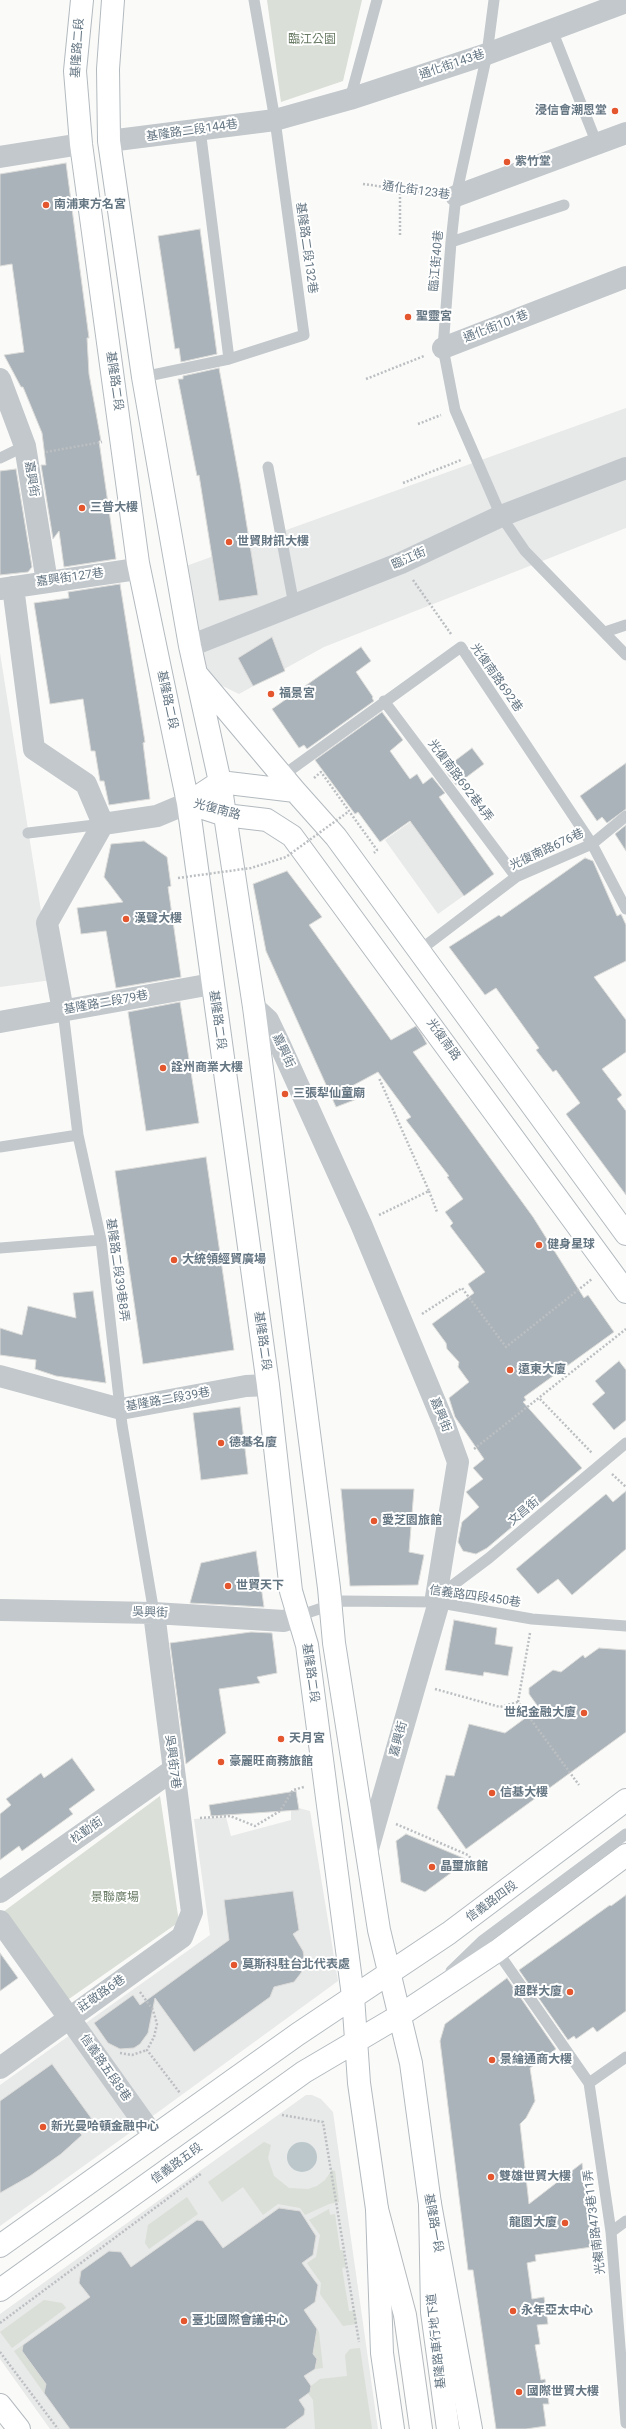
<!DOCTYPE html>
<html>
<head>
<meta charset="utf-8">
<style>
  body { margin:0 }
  canvas { display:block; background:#fafaf8 }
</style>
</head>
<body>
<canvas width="626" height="2429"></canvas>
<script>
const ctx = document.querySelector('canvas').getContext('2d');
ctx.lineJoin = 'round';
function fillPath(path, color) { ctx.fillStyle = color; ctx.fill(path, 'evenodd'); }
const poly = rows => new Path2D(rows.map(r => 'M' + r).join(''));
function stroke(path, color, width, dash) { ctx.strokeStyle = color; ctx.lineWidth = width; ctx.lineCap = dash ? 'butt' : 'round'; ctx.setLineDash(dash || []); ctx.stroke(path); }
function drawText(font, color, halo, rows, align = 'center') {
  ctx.font = font + ' Roboto,"Noto Sans TC",sans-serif'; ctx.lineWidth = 4; ctx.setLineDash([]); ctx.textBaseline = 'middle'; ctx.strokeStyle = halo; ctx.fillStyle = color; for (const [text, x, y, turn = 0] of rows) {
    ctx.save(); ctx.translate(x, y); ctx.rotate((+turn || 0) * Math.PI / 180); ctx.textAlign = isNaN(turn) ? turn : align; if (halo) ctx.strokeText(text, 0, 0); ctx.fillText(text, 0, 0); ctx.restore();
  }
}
fillPath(poly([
  [626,408,626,528,324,647,239,694,206,678,186,566],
  [0,653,52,980,0,987],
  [441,800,494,874,438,914,385,840],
  [291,1806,310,1811,338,1981,150,2118,83,2025,210,1935,194,1819,226,1817,231,1836,291,1820],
  [70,2035,138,2127,0,2226,0,2085],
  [306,2095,312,2095,321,2099,333,2112,378,2429,50,2429,0,2359,0,2314]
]), '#e8e9e9');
fillPath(poly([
  [267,0,362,0,343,81,281,102],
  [160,1796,179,1922,66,2001,3,1912],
  [264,2142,271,2145,268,2158,274,2176,289,2188,308,2189,317,2186,325,2180,332,2170,335,2171,339,2202,329,2204,305,2215,300,2208,278,2204,263,2215,243,2187,222,2202,208,2182],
  [187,2197,198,2214,149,2249,145,2243,148,2225],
  [329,2209,330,2215,335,2214,340,2250,343,2250,346,2267,342,2268,349,2311,355,2311,357,2324,343,2326,320,2294,321,2283,307,2263,316,2257,320,2235,309,2220],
  [44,2300,62,2303,66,2308,12,2348,0,2332],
  [317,2329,319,2332,323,2368,315,2369,317,2359,310,2350,314,2347],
  [23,2345,22,2351,47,2385,44,2393,14,2351],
  [360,2348,372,2429,315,2429,313,2400,308,2393,311,2386,320,2379,347,2376,345,2355,350,2349]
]), '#dadfd7');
fillPath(poly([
  '287 2157a15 15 0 1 1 30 0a15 15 0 1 1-30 0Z'
]), '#bbc7cb');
const building = poly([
  [66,163,89,338,87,338,89,374,101,441,99,441,116,559,64,567,59,531,53,539,41,465,46,465,42,433,23,387,21,387,4,355,24,352,12,264,0,266,0,174,66,163],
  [200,229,217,354,181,362,179,348,175,349,158,236,200,229],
  [219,368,240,483,258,595,219,601,199,475,197,476,178,379,183,379,183,376,219,368],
  [16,469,32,567,28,572,0,575,0,471,16,469],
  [120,584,145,742,143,743,150,799,109,805,104,781,100,781,95,751,91,751,83,699,50,704,34,603,69,598,68,592,120,584],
  [272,637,285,671,253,686,238,658,272,637],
  [361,647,371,661,356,672,373,697,372,698,374,701,307,749,304,745,299,748,272,709,361,647],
  [382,712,403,740,390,751,410,779,417,774,423,784,432,777,445,793,439,797,494,874,464,896,410,821,380,842,358,812,355,814,315,760,382,712],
  [472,748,484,764,456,785,444,769,472,748],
  [626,763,626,809,607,823,602,817,597,821,580,796,626,763],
  [626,825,626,851,615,834,626,825],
  [144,841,167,857,171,886,168,887,181,977,116,988,106,931,81,934,77,908,123,902,104,877,111,844,144,841],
  [585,858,593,861,617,916,621,914,626,925,626,961,594,977,626,1020,626,1052,602,1069,622,1095,617,1099,626,1111,626,1195,566,1114,580,1103,556,1070,553,1072,536,1050,539,1048,496,988,485,995,449,947,499,915,501,917,585,858],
  [287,871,322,917,309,925,391,1040,416,1026,422,1035,427,1044,413,1052,533,1217,584,1298,588,1295,614,1332,524,1397,526,1400,523,1402,582,1468,487,1548,476,1554,463,1551,458,1542,462,1522,479,1507,466,1492,483,1479,473,1468,484,1459,455,1417,449,1398,469,1382,458,1367,459,1362,447,1349,446,1343,432,1324,474,1293,468,1284,485,1272,450,1226,453,1223,445,1212,463,1199,447,1177,449,1176,406,1120,411,1117,378,1072,352,1086,357,1099,336,1107,266,951,253,884,287,871],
  [180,1002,199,1123,146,1131,128,1012,180,1002],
  [206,1157,234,1350,143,1364,115,1171,206,1157],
  [93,1291,106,1383,56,1376,35,1369,36,1360,0,1355,0,1328,22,1335,28,1306,76,1318,73,1293,93,1291],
  [619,1361,626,1370,626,1420,614,1430,592,1404,605,1393,595,1381,619,1361],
  [240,1407,248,1474,201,1480,193,1413,240,1407],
  [341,1489,414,1489,409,1552,424,1555,418,1585,350,1586,341,1489],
  [626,1491,626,1549,572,1595,558,1579,538,1594,516,1569,606,1494,613,1502,626,1491],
  [256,1551,264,1607,190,1603,201,1563,256,1551],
  [454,1620,497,1628,495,1644,513,1647,508,1676,484,1672,483,1676,445,1670,454,1620],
  [251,1632,272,1633,277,1673,257,1677,260,1683,219,1689,226,1733,186,1764,170,1643,251,1632],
  [599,1648,626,1650,626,1732,466,1849,437,1808,446,1775,454,1776,469,1724,505,1733,539,1708,529,1694,529,1688,553,1670,561,1672,583,1655,585,1658,599,1648],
  [72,1758,95,1790,69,1809,73,1814,22,1851,19,1846,0,1860,0,1814,11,1805,6,1799,41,1773,44,1778,72,1758],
  [296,1791,299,1810,211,1816,209,1805,296,1791],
  [406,1834,468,1860,478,1864,463,1864,425,1892,401,1882,396,1841,406,1834],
  [293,1891,299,1930,293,1934,303,1951,305,1963,301,1973,294,1982,274,1987,270,1997,194,2052,155,1998,148,2033,140,2044,134,2048,120,2049,108,2043,94,2023,133,1995,140,2005,229,1940,224,1900,293,1891],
  [626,1895,626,2011,597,2032,593,2027,576,2039,574,2036,568,2040,519,1970,610,1905,611,1906,626,1895],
  [0,1953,18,1978,0,1991,0,1953],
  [507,1978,556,2049,530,2068,535,2101,526,2118,520,2124,529,2204,582,2163,592,2247,535,2255,536,2261,527,2263,532,2299,544,2297,548,2324,537,2325,540,2344,535,2345,541,2380,545,2379,549,2404,543,2404,546,2426,526,2429,496,2429,473,2270,468,2270,440,2041,445,2024,507,1978],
  [52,2064,94,2122,79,2132,82,2135,61,2154,30,2176,0,2193,0,2101,52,2064],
  [279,2208,300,2211,316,2236,313,2255,302,2263,318,2285,315,2302,304,2310,317,2329,313,2354,317,2359,315,2369,304,2376,311,2386,310,2392,299,2400,305,2409,304,2415,285,2429,70,2429,44,2393,46,2384,22,2351,23,2345,90,2297,79,2283,81,2271,109,2251,121,2252,131,2267,197,2220,203,2221,223,2248,279,2208]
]);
fillPath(building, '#aab3b9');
stroke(building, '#dcdcda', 1);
const secondary = poly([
  [82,0,75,71,81,144,138,563,188,803,268,1385,291,1591,307,1645,353,1996,359,2083,377,2209,382,2353,393,2429],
  [113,0,108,69,109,141,143,377,190,646,220,782,225,815,254,1007,329,1588,334,1643,379,1930,411,2063,430,2204,471,2429],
  [199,677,295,791],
  [188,803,225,815,267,820,292,836,626,1292],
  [188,803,220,782,295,791,336,837,626,1234],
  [0,2246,298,2034,449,1933,626,1800],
  [0,2290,304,2072,399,2016,497,1951,626,1855],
  [0,2405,19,2429]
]);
const primary = poly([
  [430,2204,432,2312,448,2429],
  [377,2209,405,2315,421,2429]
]);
stroke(secondary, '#b3babf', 24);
stroke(primary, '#b5babe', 24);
stroke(poly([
  [363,184,436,194],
  [400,189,400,236],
  [366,379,424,356],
  [418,424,441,415],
  [46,452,102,442],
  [403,483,461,460],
  [413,580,451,634],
  [314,778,321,772,377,850,374,853],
  [429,1191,437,1212],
  [379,1215,429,1191,379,1078],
  [422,1314,462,1288,506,1347,592,1279],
  [540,1399,592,1453],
  [474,1449,626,1329],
  [612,1474,626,1487],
  [435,1689,500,1707,518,1702,579,1785],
  [518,1702,530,1633],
  [200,1818,230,1816,255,1826,280,1811,293,1790,304,1787],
  [396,1824,468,1855,473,1861],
  [140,1992,153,2010,157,2024,154,2037,147,2050,180,2093],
  [120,2053,132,2055,147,2050],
  [282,2115,323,2122,359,2342],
  [0,2323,202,2173],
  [0,2352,58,2429]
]), '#bbbfc2', 2.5, [2, 2]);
stroke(poly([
  [494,0,487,54,456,196,451,242,443,348,455,410,501,516,525,551,626,655],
  [552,30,597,144],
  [350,99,377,0],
  [200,129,229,359],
  [451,242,564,205],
  [143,377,229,359,304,335,275,120,254,0],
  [0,458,25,446],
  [268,467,294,605],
  [605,632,626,625],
  [384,701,516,877],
  [282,776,461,647,592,844,626,909],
  [28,833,103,824],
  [420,950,516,877,592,844,626,816],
  [63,1011,78,1135,101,1240,122,1425,154,1613],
  [0,1147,78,1135],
  [0,1248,101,1240],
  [437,1597,489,1558,626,1443],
  [298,1616,343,1601,435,1602,532,1619,626,1626],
  [497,1951,589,2083,611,2232,626,2423],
  [451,1971,482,1941,626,1834],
  [589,2083,626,2057],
  [611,2232,626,2221]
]), '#c3c8cc', 11);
stroke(poly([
  [109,141,275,120,350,99,487,54,626,2],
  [0,157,81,144],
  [456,196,626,133],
  [443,348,626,277],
  [0,379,25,446,47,582],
  [13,587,34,749,86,784,103,824],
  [0,589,130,570,138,563],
  [190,646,401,563,501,516,626,468],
  [254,1007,268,1020,280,1045,361,1224,445,1426,458,1462,436,1597,439,1602,368,1849],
  [63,1011,47,923,103,824,157,816,188,803],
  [0,1022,212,984],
  [0,1376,121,1409,246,1386,268,1385],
  [0,1610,154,1613,284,1621,298,1616],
  [0,1892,173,1770],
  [0,1921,154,2137],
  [0,2068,182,1937,192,1912,154,1613]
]), '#c3c8cc', 22);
stroke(secondary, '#fff', 22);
stroke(primary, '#fff', 22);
stroke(poly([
  [178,878,251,868,286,857,348,812]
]), '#bbbfc2', 2.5, [2, 2]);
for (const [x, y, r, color] of [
  [615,111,4,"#e4572e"],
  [507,162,4,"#e4572e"],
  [46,205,4,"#e4572e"],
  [408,317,4,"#e4572e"],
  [82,508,4,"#e4572e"],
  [229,542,4,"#e4572e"],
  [271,694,4,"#e4572e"],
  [126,919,4,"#e4572e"],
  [163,1068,4,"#e4572e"],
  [285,1094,4,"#e4572e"],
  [539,1245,4,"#e4572e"],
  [174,1260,4,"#e4572e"],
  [510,1370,4,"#e4572e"],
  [221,1443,4,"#e4572e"],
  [374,1521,4,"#e4572e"],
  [228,1586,4,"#e4572e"],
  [584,1713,4,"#e4572e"],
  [281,1739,4,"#e4572e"],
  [221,1762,4,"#e4572e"],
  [492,1793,4,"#e4572e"],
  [432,1867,4,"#e4572e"],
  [234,1965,4,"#e4572e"],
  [570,1992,4,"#e4572e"],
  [492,2060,4,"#e4572e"],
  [43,2127,4,"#e4572e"],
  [491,2177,4,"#e4572e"],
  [565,2223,4,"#e4572e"],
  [513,2311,4,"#e4572e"],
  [184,2321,4,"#e4572e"],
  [519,2392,4,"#e4572e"]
]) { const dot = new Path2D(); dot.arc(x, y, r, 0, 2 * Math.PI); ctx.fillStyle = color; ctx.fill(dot); stroke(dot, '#fff', 1.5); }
drawText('12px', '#687a64', '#fff', [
  ["臨江公園",312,40],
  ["景聯廣場",115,1898]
]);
drawText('12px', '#657683', '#fff', [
  ["基隆路二段",78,48,-86],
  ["通化街143巷",452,65,-19],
  ["基隆路二段144巷",192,131,-8],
  ["通化街123巷",416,191,8],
  ["基隆路二段132巷",306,248,82],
  ["臨江街40巷",437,261,-85],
  ["通化街101巷",496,327,-21],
  ["基隆路二段",114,381,82],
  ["嘉興街",31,479,81],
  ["臨江街",409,559,-24],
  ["嘉興街127巷",70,578,-8],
  ["光復南路692巷",496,678,55],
  ["基隆路二段",167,700,78],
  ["光復南路692巷4弄",460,781,53],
  ["光復南路",217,810,15],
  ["光復南路676巷",547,850,-25],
  ["基隆路二段79巷",106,1003,-10],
  ["基隆路二段",217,1020,82],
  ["光復南路",443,1040,54],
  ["嘉興街",283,1051,65],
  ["基隆路二段39巷8弄",117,1270,82],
  ["基隆路二段",262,1341,82],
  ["基隆路二段39巷",168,1400,-10],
  ["嘉興街",440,1415,68],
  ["文昌街",524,1512,-40],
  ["信義路四段450巷",475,1597,8],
  ["吳興街",150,1613,2],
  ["基隆路二段",310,1673,82],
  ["嘉興街",399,1739,-75],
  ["吳興街7巷",172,1762,83],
  ["松勤街",87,1831,-35],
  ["信義路四段",492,1902,-36],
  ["莊敬路6巷",102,1994,-35],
  ["信義路五段8巷",105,2068,55],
  ["信義路五段",177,2164,-36],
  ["光複南路473巷11弄",595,2222,-97],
  ["基隆路一段",433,2223,80],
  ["基隆路車行地下道",437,2341,-96]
]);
drawText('bold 12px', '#657683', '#fff', [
  ["浸信會潮恩堂",607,111,"right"],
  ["紫竹堂",515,162],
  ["南浦東方名宮",54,205],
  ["聖靈宮",416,317],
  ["三普大樓",90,508],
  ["世貿財訊大樓",237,542],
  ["福景宮",279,694],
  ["漢聲大樓",134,919],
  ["詮州商業大樓",171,1068],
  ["三張犁仙童廟",293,1094],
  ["健身星球",547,1245],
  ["大統領經貿廣場",182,1260],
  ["遠東大廈",518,1370],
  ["德基名廈",229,1443],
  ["愛芝園旅館",382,1521],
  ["世貿天下",236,1586],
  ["世紀金融大廈",576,1713,"right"],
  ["天月宮",289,1739],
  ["豪麗旺商務旅館",229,1762],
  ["信基大樓",500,1793],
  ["晶璽旅館",440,1867],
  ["莫斯科駐台北代表處",242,1965],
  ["超群大廈",562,1992,"right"],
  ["景綸通商大樓",500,2060],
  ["新光曼哈頓金融中心",51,2127],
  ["雙雄世貿大樓",499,2177],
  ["龍園大廈",557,2223,"right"],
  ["永年亞太中心",521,2311],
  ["臺北國際會議中心",192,2321],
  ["國際世貿大樓",527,2392]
], 'left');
</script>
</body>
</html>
